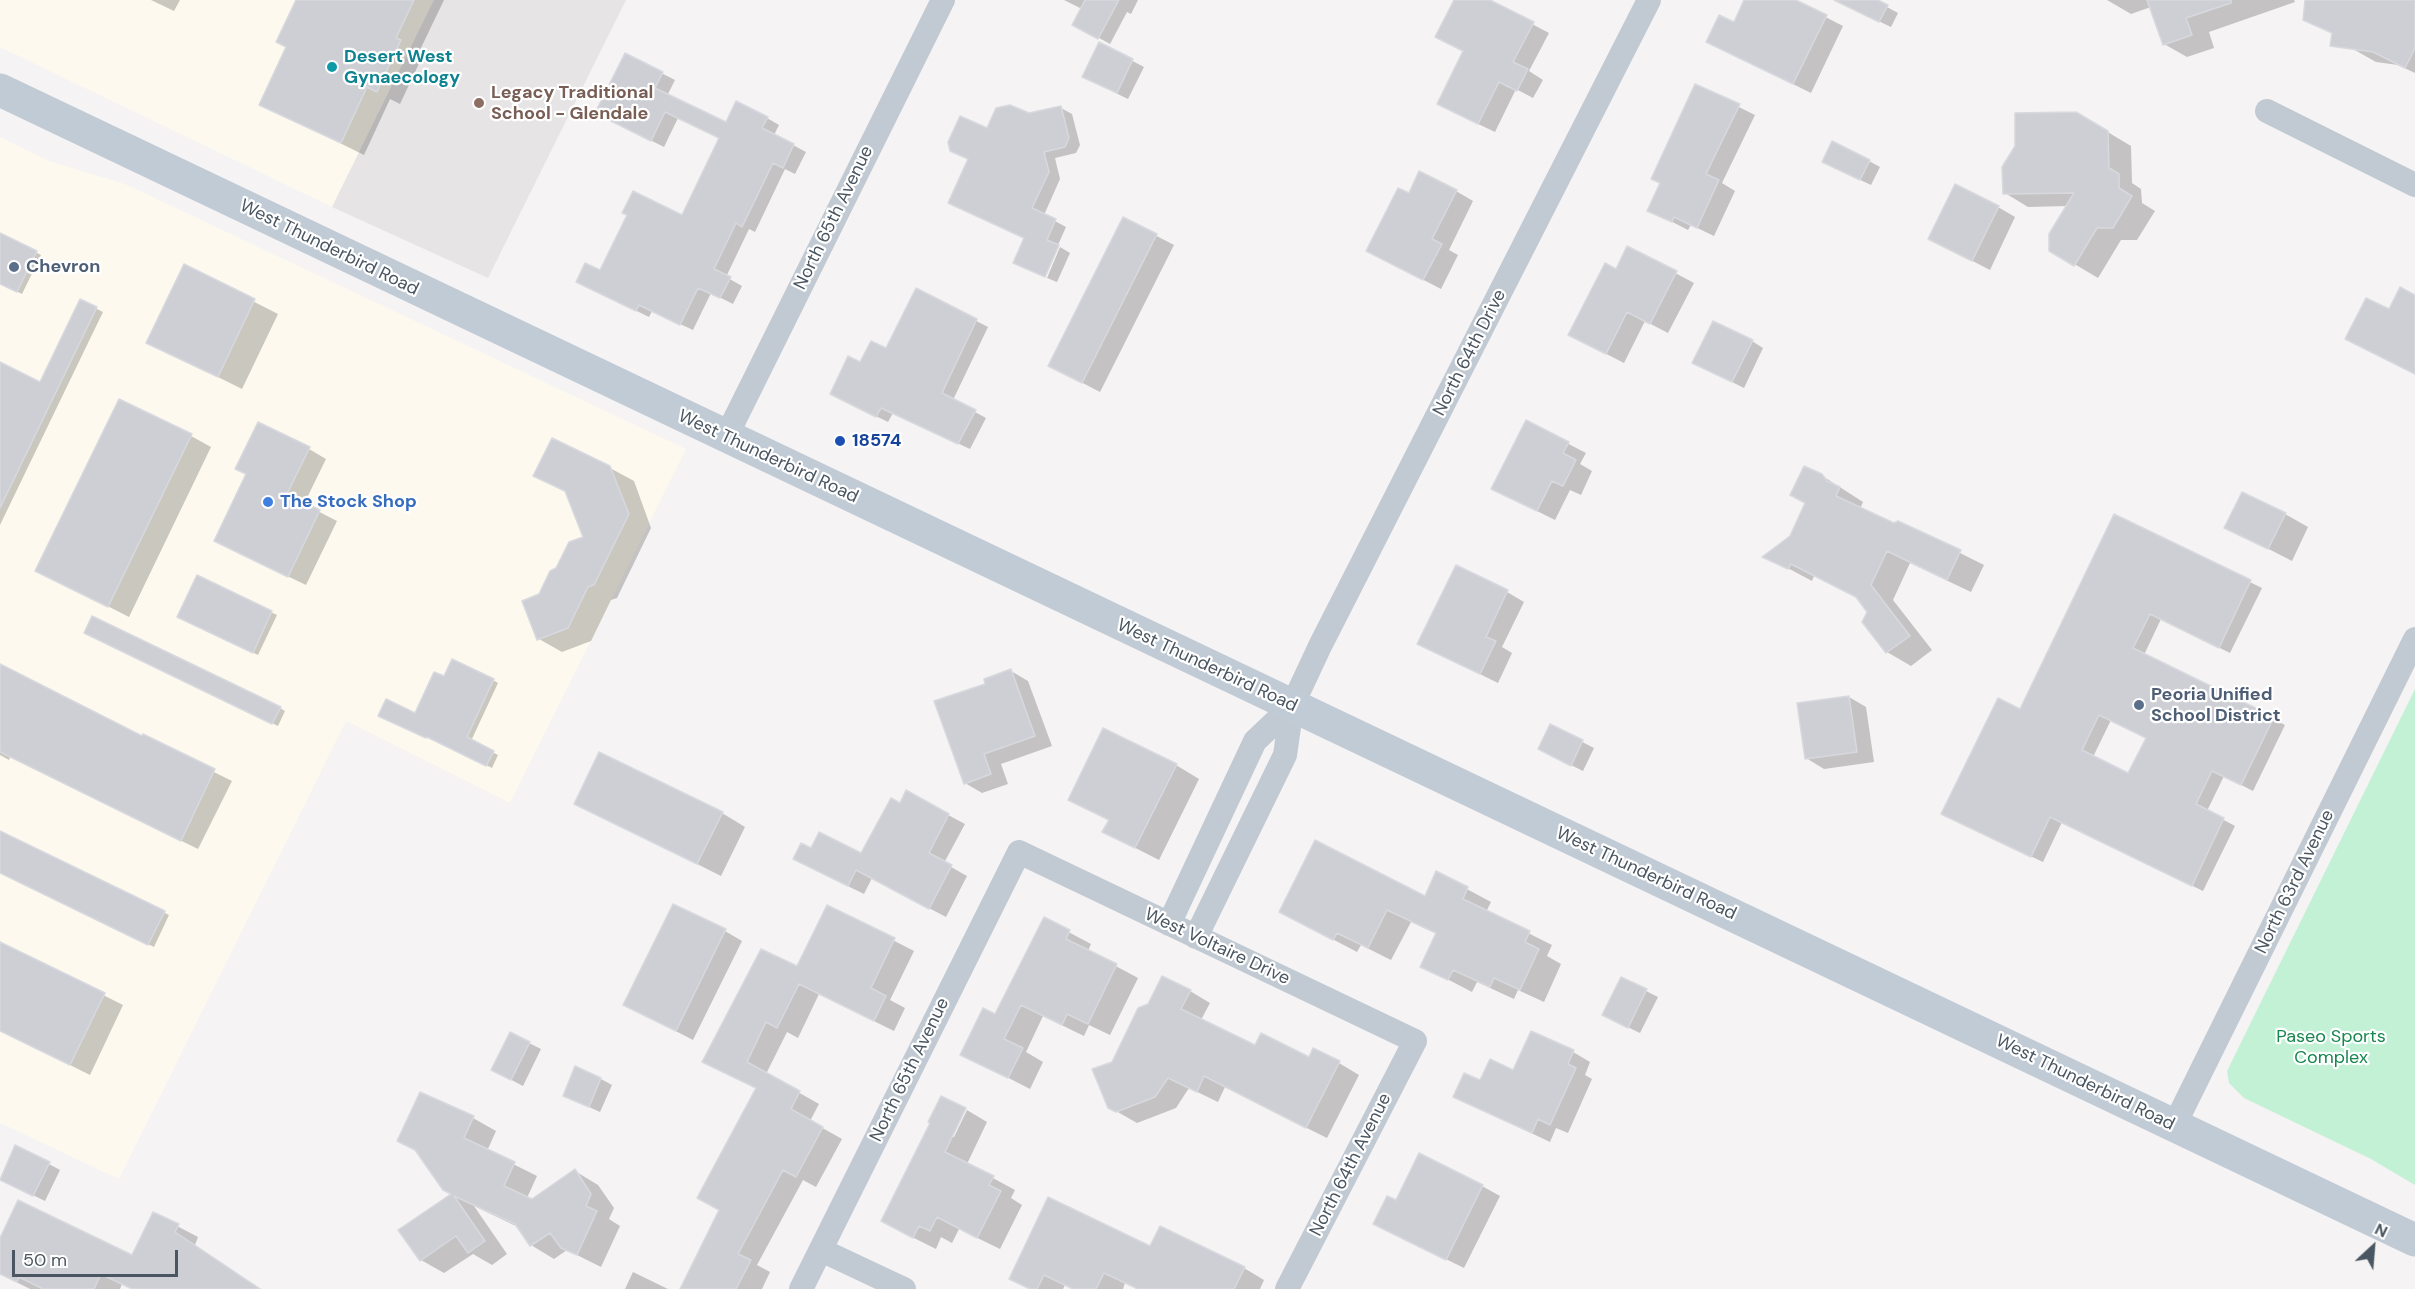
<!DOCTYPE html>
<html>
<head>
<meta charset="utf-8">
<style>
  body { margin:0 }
  #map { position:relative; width:2415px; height:1289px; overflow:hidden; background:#f5f3f3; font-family:"DM Sans",sans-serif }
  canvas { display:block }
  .north { position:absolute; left:2343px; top:1217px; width:60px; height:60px; -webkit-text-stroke:4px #fff; paint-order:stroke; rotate:26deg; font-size:16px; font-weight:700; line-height:24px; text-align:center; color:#4a5661 }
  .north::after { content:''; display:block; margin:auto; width:21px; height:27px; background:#4a5661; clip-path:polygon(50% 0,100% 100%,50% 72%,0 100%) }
  .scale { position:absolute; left:12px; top:1250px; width:166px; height:27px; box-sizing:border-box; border:3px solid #4a5661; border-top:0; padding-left:8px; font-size:18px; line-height:21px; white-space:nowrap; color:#4a5661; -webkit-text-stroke:4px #fff; paint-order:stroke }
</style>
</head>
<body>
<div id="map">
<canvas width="2415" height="1289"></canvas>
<div class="north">N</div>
<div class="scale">50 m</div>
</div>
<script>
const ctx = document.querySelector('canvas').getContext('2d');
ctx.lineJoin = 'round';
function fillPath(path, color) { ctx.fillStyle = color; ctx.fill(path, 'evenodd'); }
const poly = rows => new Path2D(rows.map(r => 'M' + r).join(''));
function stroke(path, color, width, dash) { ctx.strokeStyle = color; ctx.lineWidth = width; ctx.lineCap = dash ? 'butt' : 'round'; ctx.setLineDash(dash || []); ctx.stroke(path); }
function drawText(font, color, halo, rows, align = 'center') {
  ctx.font = font + ' "DM Sans",sans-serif'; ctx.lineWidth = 4.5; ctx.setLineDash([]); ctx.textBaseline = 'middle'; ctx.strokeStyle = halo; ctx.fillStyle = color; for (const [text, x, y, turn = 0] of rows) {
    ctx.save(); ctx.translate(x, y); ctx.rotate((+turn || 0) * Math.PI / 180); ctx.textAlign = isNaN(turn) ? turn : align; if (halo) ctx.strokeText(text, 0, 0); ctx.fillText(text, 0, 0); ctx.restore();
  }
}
fillPath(poly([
  [0,0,434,0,332,207,0,47],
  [0,137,49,161,125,184,686,449,510,803,346,721,119,1179,0,1123]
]), '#fdf9ef');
fillPath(poly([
  [434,0,626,0,488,278,332,207]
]), '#e6e4e5');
fillPath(poly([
  [2415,689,2415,1185,2371,1159,2244,1098,2229,1083,2227,1071]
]), '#c3f1d5');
fillPath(poly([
  [151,0,180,0,174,11],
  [298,0,444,0,419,52,423,55,400,104,390,99,364,155,261,104,288,48],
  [1064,0,1138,0,1131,14,1127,12,1110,44,1074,24,1082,9],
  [1456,0,1487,0,1549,33,1529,71,1543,80,1533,98,1516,89,1495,132,1455,113,1465,51],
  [1746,0,1792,0,1843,26,1811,93,1708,42,1735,24],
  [1844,0,1874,0,1898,13,1891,27,1853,9],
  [2107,0,2294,0,2295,2,2209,32,2214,48,2187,57,2164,44,2151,7,2131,14],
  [2307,0,2415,0,2415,73,2398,65,2376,62,2353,49,2354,45,2304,19],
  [1100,44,1144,67,1128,99,1095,83],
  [626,55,675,80,667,96,727,124,767,118,779,125,774,135,806,152,795,174,785,169,755,232,749,229,726,277,742,286,733,304,711,293,693,330,652,311,649,317,590,288,601,272,683,217,721,139,678,118,664,147,610,120],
  [1696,86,1755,115,1722,183,1735,191,1714,236,1691,225,1688,230,1649,210,1661,184,1653,179],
  [1061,108,1072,114,1080,145,1076,153,1055,158,1060,179,1044,215,1066,227,1058,245,1026,238,988,130,1029,115],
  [2076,113,2131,146,2132,183,2141,189,2142,203,2155,211,2137,240,2121,240,2098,278,2051,250,2068,206,2028,207,2005,193],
  [1869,161,1880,167,1871,185,1835,168],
  [1456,191,1473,201,1449,250,1458,255,1441,289,1368,251,1409,195],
  [1998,207,2015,217,1990,270,1930,239],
  [1124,219,1174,245,1100,392,1050,366],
  [0,235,41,255,22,294,0,283],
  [1060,247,1070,253,1057,282,1047,278],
  [1628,248,1694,283,1668,333,1645,321,1624,363,1587,344],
  [184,266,278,314,242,389,148,342],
  [916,290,988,327,953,400,986,418,970,449,893,413,888,422,843,400,861,364,886,350],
  [81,301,103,312,0,525,0,363,41,384],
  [1752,341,1763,348,1744,388,1706,369],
  [1526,422,1586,453,1580,464,1592,471,1581,495,1570,490,1555,520,1511,498],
  [191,436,211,447,129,617,37,570],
  [309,449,326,459,304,504,337,521,306,585,233,550],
  [610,468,634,481,651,528,617,598,611,600,591,641,562,652,539,639,540,595,558,570,585,538,567,493,535,475],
  [1821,475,1863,502,1860,509,1894,525,1898,522,1984,565,1971,592,1910,563,1893,600,1932,650,1911,666,1887,652,1864,622,1869,612,1859,599,1814,576,1812,581,1765,556,1791,537],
  [2285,514,2308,527,2292,561,2226,527],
  [2115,516,2262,588,2230,653,2161,619,2144,655,2285,725,2253,791,2224,776,2207,811,2235,826,2203,891,2062,822,2043,862,1954,820,2020,711],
  [2111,720,2147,738,2129,775,2093,757],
  [198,577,277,615,258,655,184,619],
  [1507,592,1524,602,1502,647,1512,653,1498,683,1419,644],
  [91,635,280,708,285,711,278,726],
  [0,666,232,781,198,849,10,757,9,760,0,755],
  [1011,671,1028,681,1052,746,1001,764,1008,784,982,793,965,783,987,684],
  [445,678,493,680,498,683,471,741,498,755,492,768,433,738,432,740,385,718,416,714],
  [1849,697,1866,707,1874,762,1824,769,1806,758],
  [1551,726,1594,748,1583,771,1551,755],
  [1176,765,1199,779,1159,860,1104,832,1110,821,1070,799],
  [907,793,965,824,944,863,967,876,946,917,872,878,864,894,811,868,812,850,862,855,900,805],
  [576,803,722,813,745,827,721,876],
  [0,833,169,915,154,947,0,871],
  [1437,873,1491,902,1486,912,1552,945,1547,956,1561,964,1544,1002,1518,990,1514,999,1477,982,1472,992,1422,966,1437,934,1411,922,1391,960,1361,945,1357,952,1281,912,1425,898],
  [828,907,914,951,890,1000,905,1008,894,1031,819,994,798,1038,787,1032,766,1074,819,1104,810,1121,842,1139,816,1187,803,1180,757,1265,770,1272,762,1289,682,1289,720,1210,757,1089,704,1062,798,968],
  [1044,919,1091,944,1088,951,1138,978,1110,1035,1089,1025,1084,1036,1043,1016,1026,1052,1043,1062,1030,1089,962,1054,996,1016],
  [725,931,742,941,693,1040,625,1005],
  [0,943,123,1005,90,1075,0,1030],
  [1622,979,1658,997,1640,1033,1615,1021],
  [1190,991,1210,1003,1201,1020,1256,1047,1339,1063,1359,1075,1327,1138,1225,1087,1218,1102,1189,1088,1176,1108,1137,1123,1109,1107,1113,1063],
  [529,1043,541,1049,523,1086,504,1076],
  [1573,1052,1590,1062,1585,1075,1592,1079,1568,1133,1556,1128,1550,1142,1455,1097,1481,1082],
  [601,1079,612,1085,600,1112,576,1101],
  [967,1110,987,1122,967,1164,1015,1190,1011,1198,1022,1205,1000,1249,959,1229,952,1243,941,1237,936,1249,904,1233,950,1137,954,1137],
  [473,1118,496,1131,487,1151,537,1176,527,1198,532,1200,575,1171,598,1185,614,1208,609,1219,620,1226,601,1267,567,1250,554,1259,531,1245,518,1227,474,1206,507,1254,492,1265,473,1254,444,1273,421,1260,453,1194,419,1152,399,1141],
  [49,1164,60,1170,45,1201,12,1185],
  [1482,1186,1500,1196,1464,1268,1393,1233,1397,1202],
  [154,1214,198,1237,195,1245,261,1289,132,1289,122,1284,120,1289,30,1289,0,1274,0,1242,133,1257],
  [1151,1248,1244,1268,1264,1280,1260,1289,1137,1289,1125,1283,1123,1289,1072,1289,1065,1285,1063,1289,1029,1289,1011,1278],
  [633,1272,668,1289,625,1289]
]), '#0003');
const building = poly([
  [296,0,414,0,396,38,401,40,377,92,367,87,341,143,259,105,286,47,276,42,296,0],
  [1085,0,1119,0,1098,39,1072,25,1085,0],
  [1454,0,1490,0,1534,22,1513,62,1528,69,1517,91,1499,82,1478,124,1437,104,1463,51,1435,37,1454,0],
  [1744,0,1796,0,1827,15,1793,84,1706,42,1719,15,1734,22,1744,0],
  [1834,0,1878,0,1888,5,1879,22,1834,0],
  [2147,0,2231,0,2231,3,2186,18,2192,35,2163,45,2147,0],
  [2305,0,2415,0,2415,48,2405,68,2373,52,2330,46,2332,33,2303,20,2305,0],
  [1099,42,1133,59,1117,93,1082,77,1099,42],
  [625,53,663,72,655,88,726,122,736,101,768,117,762,128,794,144,783,168,773,163,742,227,736,223,714,269,731,277,720,298,698,288,680,325,639,305,636,311,576,282,585,263,600,270,627,215,622,213,633,191,682,215,719,138,665,112,651,141,595,113,625,53],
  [1695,84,1740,104,1706,174,1719,180,1697,228,1674,217,1672,222,1647,211,1660,183,1651,179,1695,84],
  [1010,105,1029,113,1061,106,1069,138,1065,147,1044,152,1049,172,1032,208,1056,219,1047,240,1059,245,1045,277,1013,263,1024,238,948,203,968,159,950,151,948,142,960,116,987,128,996,108,1010,105],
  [2076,112,2108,131,2109,168,2119,174,2119,188,2132,196,2113,228,2097,228,2074,266,2049,251,2049,234,2074,193,2003,194,2002,167,2015,146,2015,113,2076,112],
  [1832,141,1870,160,1860,180,1822,162,1832,141],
  [1419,171,1457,190,1432,239,1442,244,1423,280,1366,251,1398,188,1409,193,1419,171],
  [1955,184,1999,206,1972,261,1928,239,1955,184],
  [1123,217,1157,234,1082,383,1048,366,1123,217],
  [0,233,37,251,17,292,0,284,0,233],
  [1627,246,1677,271,1650,324,1627,312,1606,354,1568,335,1605,263,1616,269,1627,246],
  [184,264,255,299,218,377,146,343,184,264],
  [2400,287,2415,295,2415,374,2345,339,2366,298,2389,309,2400,287],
  [916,288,977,319,942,393,976,410,958,444,881,408,876,417,830,394,848,356,860,362,871,341,886,348,916,288],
  [80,299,97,307,0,508,0,362,40,382,80,299],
  [1713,321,1753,340,1732,382,1692,363,1713,321],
  [119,399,192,434,108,607,35,571,119,399],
  [1526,420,1569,442,1563,453,1576,460,1563,486,1552,481,1537,511,1491,489,1526,420],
  [258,422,310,447,287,494,320,510,288,577,214,541,246,474,235,469,258,422],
  [552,438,610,466,629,514,594,585,588,587,568,628,537,640,522,601,539,594,550,571,556,568,569,542,583,537,565,491,533,476,552,438],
  [1804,466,1822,474,1827,481,1840,487,1836,496,1894,523,1898,521,1961,550,1947,580,1887,551,1871,585,1910,636,1886,653,1862,622,1867,612,1856,597,1791,564,1788,569,1762,557,1790,536,1805,503,1790,495,1804,466],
  [2242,492,2286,513,2268,549,2224,528,2242,492],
  [2114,514,2251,580,2219,648,2150,614,2133,648,2274,717,2241,785,2212,771,2196,804,2224,818,2192,886,2050,817,2031,857,1941,814,1998,698,2020,709,2114,514],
  [2099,715,2146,738,2128,773,2082,750,2099,715],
  [1456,565,1508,590,1486,637,1496,641,1480,674,1417,644,1456,565],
  [197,575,272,611,253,653,177,617,197,575],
  [92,616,281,707,272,724,84,633,92,616],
  [452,659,494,679,467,737,494,751,486,766,427,737,426,738,378,716,386,699,415,713,434,672,444,676,452,659],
  [0,664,142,736,143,734,215,769,181,841,0,752,0,664],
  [1011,669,1035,736,984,754,991,774,964,784,934,701,985,684,984,679,1011,669],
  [1849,696,1857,752,1805,759,1797,703,1849,696],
  [1550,724,1583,740,1571,766,1538,749,1550,724],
  [1103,728,1177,764,1135,848,1102,832,1109,820,1068,800,1103,728],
  [599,752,723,812,697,864,574,804,599,752],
  [906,790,949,814,929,853,952,865,929,909,856,870,848,886,793,859,801,843,811,848,819,832,861,853,891,798,900,803,906,790],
  [0,831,165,911,148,945,0,873,0,831],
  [1315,840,1425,896,1436,871,1468,887,1463,899,1530,931,1525,942,1539,949,1520,990,1494,978,1490,987,1453,970,1448,980,1420,967,1436,933,1387,910,1368,948,1337,933,1333,940,1279,912,1315,840],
  [673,904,726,929,676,1031,623,1005,673,904],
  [827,905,895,938,871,988,886,996,874,1021,799,984,777,1028,766,1022,747,1062,800,1091,791,1109,823,1127,796,1177,783,1170,738,1254,751,1260,736,1289,680,1289,719,1210,697,1198,756,1088,702,1062,761,949,797,966,827,905],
  [1044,917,1070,930,1066,939,1117,964,1088,1024,1067,1014,1062,1025,1021,1005,1004,1039,1023,1048,1008,1078,960,1055,983,1008,995,1014,1044,917],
  [0,942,105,993,70,1065,0,1031,0,942],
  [1162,976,1191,990,1181,1009,1255,1045,1261,1033,1309,1057,1313,1048,1340,1061,1306,1128,1204,1076,1197,1092,1168,1078,1155,1097,1116,1112,1108,1108,1092,1069,1112,1062,1138,1008,1148,1004,1162,976],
  [1621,977,1647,989,1628,1028,1602,1015,1621,977],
  [1531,1031,1574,1050,1568,1064,1576,1068,1550,1125,1538,1119,1532,1133,1453,1097,1464,1073,1480,1080,1490,1059,1513,1070,1531,1031],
  [510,1032,530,1042,511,1080,491,1070,510,1032],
  [575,1066,601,1078,589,1107,563,1096,575,1066],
  [420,1092,474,1116,464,1138,515,1162,504,1186,532,1199,575,1169,591,1194,586,1206,597,1211,577,1255,561,1248,550,1233,530,1246,515,1224,454,1196,485,1241,468,1253,456,1236,420,1261,398,1230,451,1194,443,1190,415,1150,397,1141,420,1092],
  [941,1096,966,1108,945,1152,994,1176,989,1185,1001,1191,977,1238,937,1217,930,1231,919,1226,913,1238,881,1221,930,1123,928,1122,941,1096],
  [15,1145,50,1162,33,1196,0,1180,15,1145],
  [1419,1153,1483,1185,1446,1260,1373,1224,1387,1196,1396,1200,1419,1153],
  [1048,1197,1150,1246,1160,1226,1245,1267,1234,1289,1138,1289,1104,1273,1096,1289,1073,1289,1044,1275,1037,1289,1030,1289,1009,1279,1048,1197],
  [18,1200,132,1255,153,1212,179,1224,175,1232,260,1289,132,1289,101,1274,94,1289,43,1289,19,1277,17,1282,0,1274,0,1238,18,1200]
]);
fillPath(building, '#cdcfd5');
stroke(building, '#d7d9de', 1.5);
stroke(poly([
  [2267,111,2415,185],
  [726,437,943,0],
  [1169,924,1255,741,1292,706],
  [1196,937,1285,755,1292,706,1320,646,1649,0],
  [2174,1126,2415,639],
  [821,1250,904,1289],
  [801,1289,1019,852,1415,1041,1287,1289]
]), '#c1cad2', 24);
stroke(poly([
  [0,90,2415,1240]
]), '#c1cbd6', 33);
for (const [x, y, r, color] of [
  [332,67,6,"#0f9aa8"],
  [479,103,6,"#8d6e63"],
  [14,267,6,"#5c6f8a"],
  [840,441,6,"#1a4fb4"],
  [268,502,6,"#3f7fe0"],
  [2139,705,6,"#5c6f8a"]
]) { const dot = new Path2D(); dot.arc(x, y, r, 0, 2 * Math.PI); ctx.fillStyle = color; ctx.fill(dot); stroke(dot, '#fff', 2); }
drawText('bold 18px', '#0d838f', '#fff', [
  ["Desert West",344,57],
  ["Gynaecology",344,78]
], 'left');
drawText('bold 18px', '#785e54', '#fff', [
  ["Legacy Traditional",491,93],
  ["School - Glendale",491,114]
], 'left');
drawText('18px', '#4a5661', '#fff', [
  ["North 65th Avenue",834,218,-64],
  ["West Thunderbird Road",329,248,26],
  ["North 64th Drive",1470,353,-63],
  ["West Thunderbird Road",768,457,25],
  ["West Thunderbird Road",1207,666,25],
  ["West Thunderbird Road",1646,874,25],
  ["North 63rd Avenue",2295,882,-64],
  ["West Voltaire Drive",1217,947,25],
  ["North 65th Avenue",910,1070,-64],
  ["West Thunderbird Road",2085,1083,26],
  ["North 64th Avenue",1351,1165,-63]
]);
drawText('bold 18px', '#4e5e75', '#fff', [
  ["Chevron",26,267],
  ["Peoria Unified",2151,695],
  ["School District",2151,716]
], 'left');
drawText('bold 18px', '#164399', '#fff', [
  ["18574",852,441]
], 'left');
drawText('bold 18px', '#366cbe', '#fff', [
  ["The Stock Shop",280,502]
], 'left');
drawText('18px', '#17864f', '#fff', [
  ["Paseo Sports",2331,1037],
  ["Complex",2331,1058]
]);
</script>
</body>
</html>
